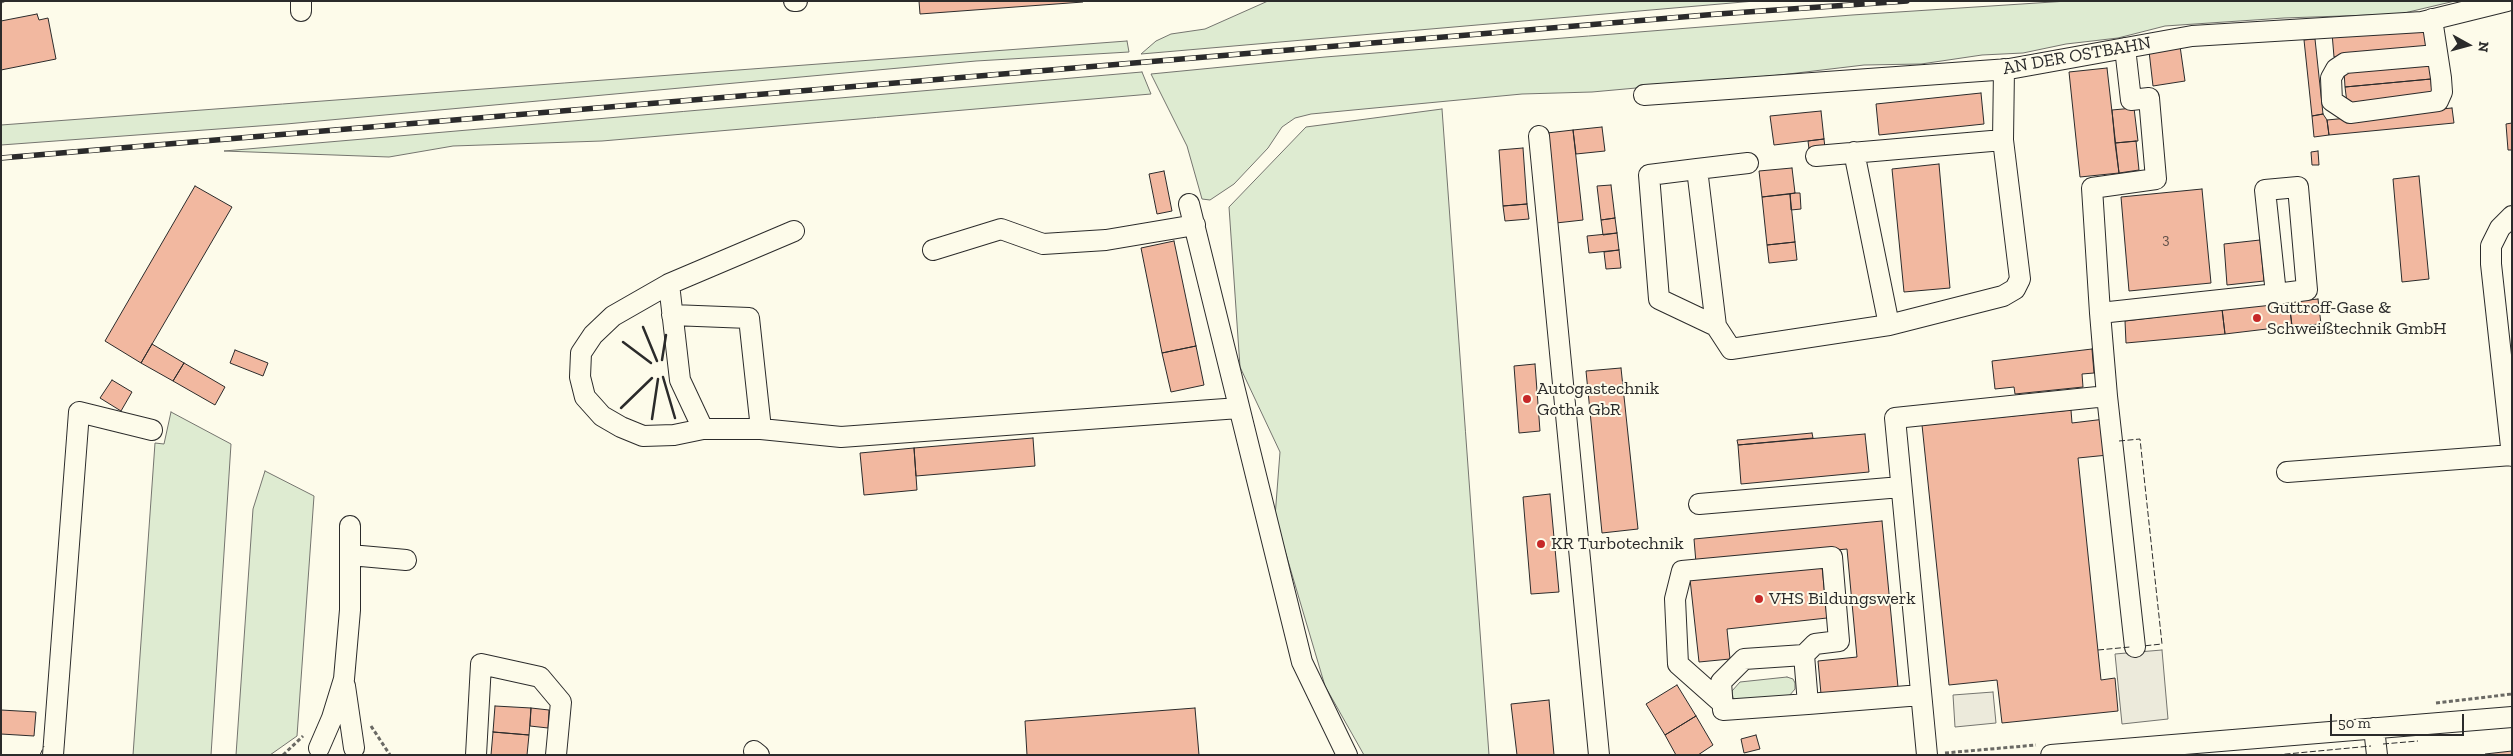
<!DOCTYPE html>
<html>
<head>
<meta charset="utf-8">
<style>
  body { margin:0 }
  #map { position:relative; width:2513px; height:756px; overflow:hidden; background:#fdfbea; font-family:"Zilla Slab",serif }
  canvas { display:block }
  .frame { position:absolute; inset:0; border:2px solid #2b2b2b; pointer-events:none }
  .north { position:absolute; left:2443px; top:20px; width:50px; height:50px; -webkit-text-stroke:4px #fdfbea; paint-order:stroke; rotate:97deg; font-size:14px; font-weight:700; line-height:20px; text-align:center; color:#2b2b2b }
  .north::after { content:''; display:block; margin:auto; width:18px; height:22px; background:#2b2b2b; clip-path:polygon(50% 0,100% 100%,50% 72%,0 100%) }
  .scale { position:absolute; left:2330px; top:714px; width:134px; height:22px; box-sizing:border-box; border:2px solid #2b2b2b; border-top:0; padding-left:6px; font-size:15px; line-height:18px; white-space:nowrap; color:#2b2b2b; -webkit-text-stroke:4px #fdfbea; paint-order:stroke }
</style>
</head>
<body>
<div id="map">
<canvas width="2513" height="756"></canvas>
<div class="frame"></div>
<div class="north">N</div>
<div class="scale">50 m</div>
</div>
<script>
const ctx = document.querySelector('canvas').getContext('2d');
ctx.lineJoin = 'round';
function fillPath(path, color) { ctx.fillStyle = color; ctx.fill(path, 'evenodd'); }
const poly = rows => new Path2D(rows.map(r => 'M' + r).join(''));
function stroke(path, color, width, dash) { ctx.strokeStyle = color; ctx.lineWidth = width; ctx.lineCap = dash ? 'butt' : 'round'; ctx.setLineDash(dash || []); ctx.stroke(path); }
function drawText(font, color, halo, rows, align = 'center') {
  ctx.font = font + ' "Zilla Slab",serif'; ctx.lineWidth = 4; ctx.setLineDash([]); ctx.textBaseline = 'middle'; ctx.strokeStyle = halo; ctx.fillStyle = color; for (const [text, x, y, turn = 0] of rows) {
    ctx.save(); ctx.translate(x, y); ctx.rotate((+turn || 0) * Math.PI / 180); ctx.textAlign = isNaN(turn) ? turn : align; if (halo) ctx.strokeText(text, 0, 0); ctx.fillText(text, 0, 0); ctx.restore();
  }
}
const green = poly([
  [1268,1,1755,1,1141,54,1156,41,1171,34,1205,29,1268,1],
  [2068,1,2455,1,2400,14,2284,18,2165,26,2118,38,2066,44,2023,53,1982,55,1921,64,1864,65,1780,75,1592,92,1522,94,1311,114,1295,118,1282,127,1268,148,1234,184,1210,200,1202,199,1187,146,1151,74,1325,57,1852,15,2068,1],
  [1127,41,1129,52,976,61,286,124,1,145,1,125,1127,41],
  [1142,72,1151,94,602,141,453,146,389,157,224,151,1142,72],
  [1442,109,1489,755,1364,755,1325,686,1275,517,1280,452,1240,367,1229,207,1306,127,1442,109],
  [171,412,231,444,211,755,133,755,155,443,164,444,171,412],
  [265,471,314,496,297,736,270,755,236,755,253,509,265,471],
  [1787,677,1793,679,1795,683,1795,689,1789,696,1738,701,1733,698,1732,691,1740,682,1787,677]
]);
fillPath(green, '#deebd1');
stroke(green, '#74746e', 1);
const parking = poly([
  [2162,650,2168,719,2122,724,2115,654,2162,650],
  [1993,692,1996,723,1955,727,1953,695,1993,692]
]);
fillPath(parking, '#eceadb');
stroke(parking, '#74746e', 1);
const building = poly([
  [919,1,1083,1,1083,2,920,14,919,1],
  [37,14,39,20,48,18,56,59,1,70,1,21,37,14],
  [2425,31,2428,48,2334,57,2332,33,2425,31],
  [2315,39,2323,114,2312,116,2304,40,2315,39],
  [2180,46,2185,81,2153,86,2149,51,2180,46],
  [2429,63,2431,79,2345,87,2344,71,2429,63],
  [2107,68,2119,173,2080,177,2069,72,2107,68],
  [2431,79,2432,96,2347,103,2345,87,2431,79],
  [1981,93,1984,124,1879,135,1876,104,1981,93],
  [2134,108,2138,141,2115,143,2112,110,2134,108],
  [2452,108,2454,123,2329,135,2327,120,2452,108],
  [1821,111,1824,139,1774,145,1770,116,1821,111],
  [2323,114,2327,120,2329,135,2314,137,2312,116,2323,114],
  [2512,123,2512,150,2508,150,2506,124,2512,123],
  [1602,127,1605,151,1576,154,1573,130,1602,127],
  [1573,130,1583,220,1556,223,1547,133,1573,130],
  [1824,139,1825,148,1809,149,1808,141,1824,139],
  [2136,141,2139,170,2119,173,2115,143,2136,141],
  [1523,148,1527,204,1503,206,1499,150,1523,148],
  [2318,151,2319,165,2312,165,2311,152,2318,151],
  [1939,164,1950,288,1904,292,1892,169,1939,164],
  [1792,168,1795,193,1762,197,1759,171,1792,168],
  [1164,171,1172,211,1157,214,1149,174,1164,171],
  [2419,176,2429,279,2402,282,2393,179,2419,176],
  [1611,185,1615,218,1601,220,1597,186,1611,185],
  [195,186,232,207,141,363,105,341,195,186],
  [2202,189,2211,283,2129,291,2121,197,2202,189],
  [1795,193,1800,193,1801,209,1791,210,1790,194,1795,193],
  [1790,194,1795,242,1767,245,1762,197,1790,194],
  [1527,204,1529,219,1505,221,1503,206,1527,204],
  [1615,218,1617,233,1603,235,1601,220,1615,218],
  [1617,233,1619,250,1589,253,1587,236,1617,233],
  [2260,240,2264,281,2227,285,2224,244,2260,240],
  [1174,241,1196,346,1162,353,1141,248,1174,241],
  [1795,242,1797,260,1769,263,1767,245,1795,242],
  [1619,250,1621,268,1606,269,1604,252,1619,250],
  [2318,299,2321,324,2292,326,2289,302,2318,299],
  [2289,302,2292,326,2225,334,2222,309,2289,302],
  [2222,309,2225,334,2126,343,2125,321,2222,309],
  [152,344,184,363,173,381,141,363,152,344],
  [1196,346,1204,385,1171,392,1162,353,1196,346],
  [2092,349,2094,373,2082,374,2083,387,2015,394,2014,387,1995,389,1992,361,2092,349],
  [235,350,268,363,263,376,230,363,235,350],
  [184,363,225,387,215,405,173,381,184,363],
  [1535,364,1540,431,1519,433,1514,366,1535,364],
  [1621,368,1638,529,1602,533,1586,371,1621,368],
  [112,380,132,392,121,411,100,398,112,380],
  [2071,410,2072,423,2105,419,2108,455,2078,458,2101,680,2115,678,2118,711,2002,723,1997,680,1949,685,1922,425,2071,410],
  [1812,433,1813,438,1738,445,1737,440,1812,433],
  [1865,434,1869,472,1741,484,1738,445,1865,434],
  [1033,438,1035,466,916,476,914,448,1033,438],
  [914,448,917,490,864,495,860,453,914,448],
  [1550,494,1559,592,1531,594,1523,497,1550,494],
  [1882,521,1898,687,1821,694,1818,661,1857,657,1847,549,1696,563,1694,539,1882,521],
  [1822,566,1827,618,1727,629,1730,659,1699,662,1690,579,1822,566],
  [1677,685,1696,716,1665,735,1646,704,1677,685],
  [1549,700,1554,755,1517,755,1511,704,1549,700],
  [495,706,531,708,529,735,493,732,495,706],
  [531,708,549,710,548,728,530,726,531,708],
  [1195,708,1199,755,1027,755,1025,721,1195,708],
  [1,710,36,712,34,736,1,734,1,710],
  [1696,716,1713,745,1698,755,1676,755,1665,735,1696,716],
  [493,732,529,735,527,755,491,755,493,732],
  [1756,735,1760,749,1744,753,1741,739,1756,735],
  [2512,751,2512,755,2485,755,2485,754,2512,751]
]);
fillPath(building, '#f2b8a0');
stroke(building, '#2b2b2b', 1);
const minor = poly([
  [301,1,301,11],
  [794,1,797,1],
  [2432,19,2441,78,2442,92,2438,101,2350,113,2332,101,2331,78,2336,69,2345,63,2437,55],
  [1644,95,2009,69,2192,36,2422,22,2507,1],
  [1539,136,1599,755],
  [1854,152,1889,325],
  [1816,156,2003,140],
  [1748,163,1697,169,1716,326,1731,349,1889,325,2003,296,2015,289,2020,279,2003,140,2004,69],
  [1697,169,1649,175,1659,299,1716,326],
  [1189,204,1302,662,1347,755],
  [2512,216,2500,228,2491,246,2491,264,2512,456],
  [794,231,669,284,613,316,593,335,581,353,580,377,585,397,602,416,621,427,643,436,674,435,703,429,761,429,841,437,1239,408],
  [933,250,1001,229,1043,244,1106,240,1195,225],
  [669,284,680,380,703,429],
  [2100,313,2092,188,2156,179,2149,98,2131,100,2125,48],
  [672,315,749,318,761,429],
  [2107,396,2135,647],
  [2287,472,2512,455],
  [1699,504,1901,487],
  [350,555,406,560],
  [345,686,354,748],
  [1722,703,1678,664,1675,599,1682,571,1832,557,1839,641,1815,644,1804,655],
  [1808,704,1723,710,1721,682,1744,659,1804,655,1808,704,1921,695],
  [2374,728,2377,755],
  [319,748,332,718,344,679,350,610,350,526],
  [754,751,759,755],
  [53,755,79,412,152,430],
  [476,755,481,664,540,677,561,702,556,755],
  [1927,755,1895,418,2107,396,2100,313,2276,294,2307,290,2298,187,2265,190,2276,294],
  [2051,755,2512,717]
]);
stroke(minor, '#2b2b2b', 22);
stroke(poly([
  [1,2,4,1],
  [2436,703,2512,694],
  [371,726,390,755],
  [1945,753,2036,745],
  [283,755,303,736]
]), '#6a6964', 3, [4, 2.5]);
stroke(minor, '#fdfbea', 20);
const rail = poly([
  [1,158,1718,14,1907,1]
]);
stroke(rail, '#2b2b2b', 5.5);
stroke(rail, '#fdfbea', 4, [11]);
stroke(poly([
  [2119,441,2140,439,2162,644,2143,646],
  [2098,650,2130,647],
  [2383,744,2418,741],
  [40,755,44,746],
  [2276,755,2371,746]
]), '#2b2b2b', 1, [6, 2.5]);
stroke(poly([
  [643,327,657,361],
  [623,342,651,363],
  [662,360,666,335],
  [663,377,675,418],
  [621,408,652,378],
  [652,419,658,379]
]), '#2b2b2b', 2.5);
for (const [x, y, r, color] of [
  [2257,318,5,"#c62828"],
  [1527,399,5,"#c62828"],
  [1541,544,5,"#c62828"],
  [1759,599,5,"#c62828"]
]) { const dot = new Path2D(); dot.arc(x, y, r, 0, 2 * Math.PI); ctx.fillStyle = color; ctx.fill(dot); stroke(dot, '#fdfbea', 2); }
drawText('15px', '#5d4e48', null, [
  ["3",2166,240]
]);
drawText('18px', '#2b2b2b', '#fdfbea', [
  ["AN DER OSTBAHN",2077,56,-10]
]);
drawText('18px', '#2b2b2b', '#fdfbea', [
  ["Guttroff-Gase &",2267,308],
  ["Schweißtechnik GmbH",2267,329],
  ["Autogastechnik",1537,389],
  ["Gotha GbR",1537,410],
  ["KR Turbotechnik",1551,544],
  ["VHS Bildungswerk",1769,599]
], 'left');
</script>
</body>
</html>
